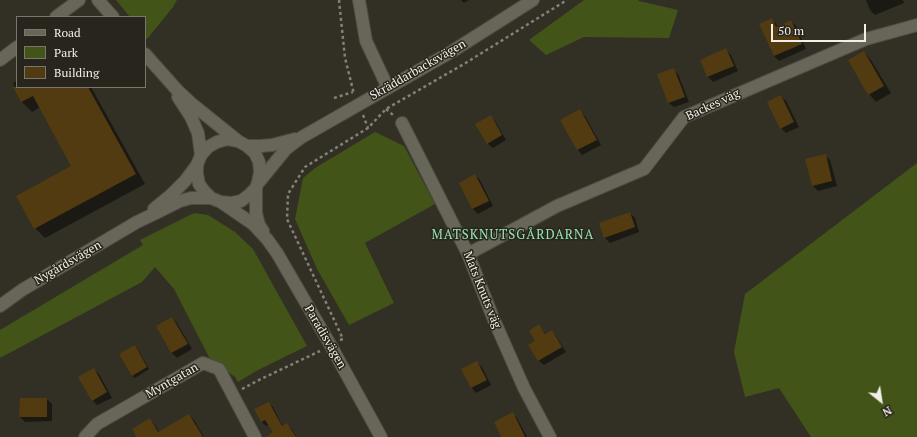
<!DOCTYPE html>
<html>
<head>
<meta charset="utf-8">
<style>
  body { margin:0 }
  #map { position:relative; width:917px; height:437px; overflow:hidden; background:#323025; font-family:"PT Serif",serif }
  canvas { display:block }
  .legend { position:absolute; left:16px; top:16px; width:130px; height:72px; box-sizing:border-box; background:#28261c; border:1px solid #78766e; margin:0; padding:5px 7px; list-style:none; font-size:12px; color:#f1efe9 }
  .legend li { display:flex; align-items:center; gap:8px; height:20px }
  .legend b { width:20px; border:1px solid #78766e }
  .north { position:absolute; left:861px; top:381px; width:40px; height:40px; -webkit-text-stroke:3px #28261c; paint-order:stroke; rotate:150deg; font-size:11px; font-weight:700; line-height:16px; text-align:center; color:#f1efe9 }
  .north::after { content:''; display:block; margin:auto; width:14px; height:18px; background:#f1efe9; clip-path:polygon(50% 0,100% 100%,50% 72%,0 100%) }
  .scale { position:absolute; left:771px; top:24px; width:95px; height:18px; box-sizing:border-box; border:2px solid #f1efe9; border-top:0; padding-left:5px; font-size:12px; line-height:14px; white-space:nowrap; color:#f1efe9; -webkit-text-stroke:3px #28261c; paint-order:stroke }
</style>
</head>
<body>
<div id="map">
<canvas width="917" height="437"></canvas>
<ul class="legend">
<li><b style="height:5px;background:#686559"></b>Road</li>
<li><b style="height:11px;background:#425418"></b>Park</li>
<li><b style="height:11px;background:#523b10"></b>Building</li>
</ul>
<div class="north">N</div>
<div class="scale">50 m</div>
</div>
<script>
const ctx = document.querySelector('canvas').getContext('2d');
ctx.lineJoin = 'round';
function fillPath(path, color) { ctx.fillStyle = color; ctx.fill(path, 'evenodd'); }
const poly = rows => new Path2D(rows.map(r => 'M' + r).join(''));
function stroke(path, color, width, dash) { ctx.strokeStyle = color; ctx.lineWidth = width; ctx.lineCap = dash ? 'butt' : 'round'; ctx.setLineDash(dash || []); ctx.stroke(path); }
function drawText(font, color, halo, rows, align = 'center') {
  ctx.font = font + ' "PT Serif",serif'; ctx.lineWidth = 3; ctx.setLineDash([]); ctx.textBaseline = 'middle'; ctx.strokeStyle = halo; ctx.fillStyle = color; for (const [text, x, y, turn = 0] of rows) {
    ctx.save(); ctx.translate(x, y); ctx.rotate((+turn || 0) * Math.PI / 180); ctx.textAlign = isNaN(turn) ? turn : align; if (halo) ctx.strokeText(text, 0, 0); ctx.fillText(text, 0, 0); ctx.restore();
  }
}
fillPath(poly([
  [116,0,177,0,173,7,147,39,145,37,145,17,130,17],
  [584,0,638,0,639,1,678,10,669,38,584,37,546,55,529,40],
  [375,132,404,146,435,204,365,243,394,303,349,325,317,269,295,219,303,178,315,168],
  [917,163,917,437,811,437,779,388,745,397,734,352,745,294],
  [194,213,208,215,235,232,253,249,307,346,258,370,238,382,235,377,210,359,174,289,155,267,142,282,0,358,0,330,143,245,140,240]
]), '#425418');
fillPath(poly([
  [461,0,469,0,464,3],
  [866,0,903,0,904,3,875,15,870,10],
  [772,20,776,24,778,27,791,21,796,26,806,49,779,61,774,56],
  [726,50,731,55,738,71,713,82,708,77,701,60],
  [864,52,871,60,891,93,876,102,869,94],
  [673,69,678,74,689,102,674,107,669,103],
  [17,81,17,87,91,87,145,184,45,238,35,228,17,196,73,166,40,107,32,112,22,102,13,83],
  [781,96,786,101,799,127,786,133,781,128],
  [580,111,585,116,601,145,582,155,578,150,562,121],
  [491,117,495,121,506,140,493,148,488,144],
  [825,155,830,160,837,186,818,191,813,186,806,160],
  [475,175,480,180,493,206,478,214,473,209,460,183],
  [630,213,635,218,639,232,610,243,605,238,600,224],
  [172,318,177,323,192,349,177,358,172,353,157,326],
  [539,326,546,334,551,331,556,336,566,352,544,365,539,361,530,345,536,341],
  [135,346,137,348,149,369,135,378,132,376],
  [477,363,482,367,491,385,476,393,472,388],
  [94,369,99,374,112,398,97,405,92,400],
  [47,399,52,404,52,421,25,422,20,417],
  [269,403,273,407,283,427,287,425,291,428,296,436,277,437,269,424,266,426,262,422,256,410],
  [512,413,517,418,527,437,502,437],
  [189,415,194,420,204,437,137,437,150,420,155,425,159,432]
]), '#0007');
fillPath(poly([
  [772,18,776,27,791,20,802,44,774,56,759,24],
  [726,48,734,66,707,77,700,60],
  [864,51,884,86,868,95,848,60],
  [674,68,685,97,668,103,657,74],
  [13,87,88,87,136,174,34,229,16,196,71,166,33,96,21,102],
  [781,95,794,122,780,129,767,102],
  [580,109,597,140,577,150,560,120],
  [491,115,502,135,487,144,475,124],
  [826,154,832,181,812,186,805,159],
  [475,174,489,201,472,209,459,183],
  [630,212,635,227,604,238,599,223],
  [172,317,188,344,171,353,156,326],
  [539,324,545,334,552,330,562,347,538,361,528,345,535,341,529,331],
  [135,345,147,367,132,376,119,354],
  [477,361,487,380,471,388,461,369],
  [94,368,107,392,92,401,78,377],
  [20,398,47,398,47,417,19,417],
  [269,402,282,426,287,423,296,437,266,437,273,432,265,420,261,422,254,409],
  [513,412,525,437,501,437,494,422],
  [189,414,203,437,136,437,132,429,150,418,158,432]
]), '#523b10');
const minor = poly([
  [359,0,366,41,388,88],
  [56,17,79,0],
  [0,60,17,47],
  [402,123,468,254,494,320,524,388,550,437],
  [468,254,557,206,644,169,684,117,866,39,917,25],
  [85,437,97,424,203,363,219,369,255,437]
]);
const tertiary = poly([
  [98,0,113,17],
  [145,54,177,90,192,104,238,141],
  [178,97,191,117,198,133,201,155],
  [247,146,261,146,272,145,295,139],
  [259,182,286,149,302,137,451,52,533,0],
  [256,188,256,213,259,225,263,231],
  [221,202,231,203,241,201,249,195,256,188,258,182,260,172,259,162,255,153,247,146,238,141,227,139,217,142,208,147,201,155,197,165,197,174,199,184,204,191,211,198,221,202,253,224,267,239,277,253,331,346,381,437],
  [154,209,171,195,185,181,197,165],
  [0,306,22,290,137,222,158,212,180,201,191,198,211,198]
]);
stroke(minor, '#4e4c43', 14);
stroke(tertiary, '#4e4c43', 14);
stroke(poly([
  [339,0,345,58,354,94],
  [334,98,353,92],
  [386,109,393,115],
  [363,115,368,128],
  [340,340,343,339,287,219,288,194,305,167,368,128,386,109,464,64,567,0],
  [242,389,261,379,320,351]
]), '#838178', 2.5, [3, 3]);
stroke(minor, '#686559', 12);
stroke(tertiary, '#686559', 12);
drawText('12px', '#f1efe9', '#28261c', [
  ["Skräddarbacksvägen",418,70,-30],
  ["Backes väg",713,105,-25],
  ["Nygårdsvägen",68,263,-30],
  ["Mats Knuts väg",482,290,68],
  ["Paradisvägen",325,337,60],
  ["Myntgatan",172,381,-30]
]);
ctx.letterSpacing = '1px';
drawText('13px', '#95e2b5', '#28261c', [
  ["MATSKNUTSGÅRDARNA",513,235]
]);
ctx.letterSpacing = '0px';
</script>
</body>
</html>
